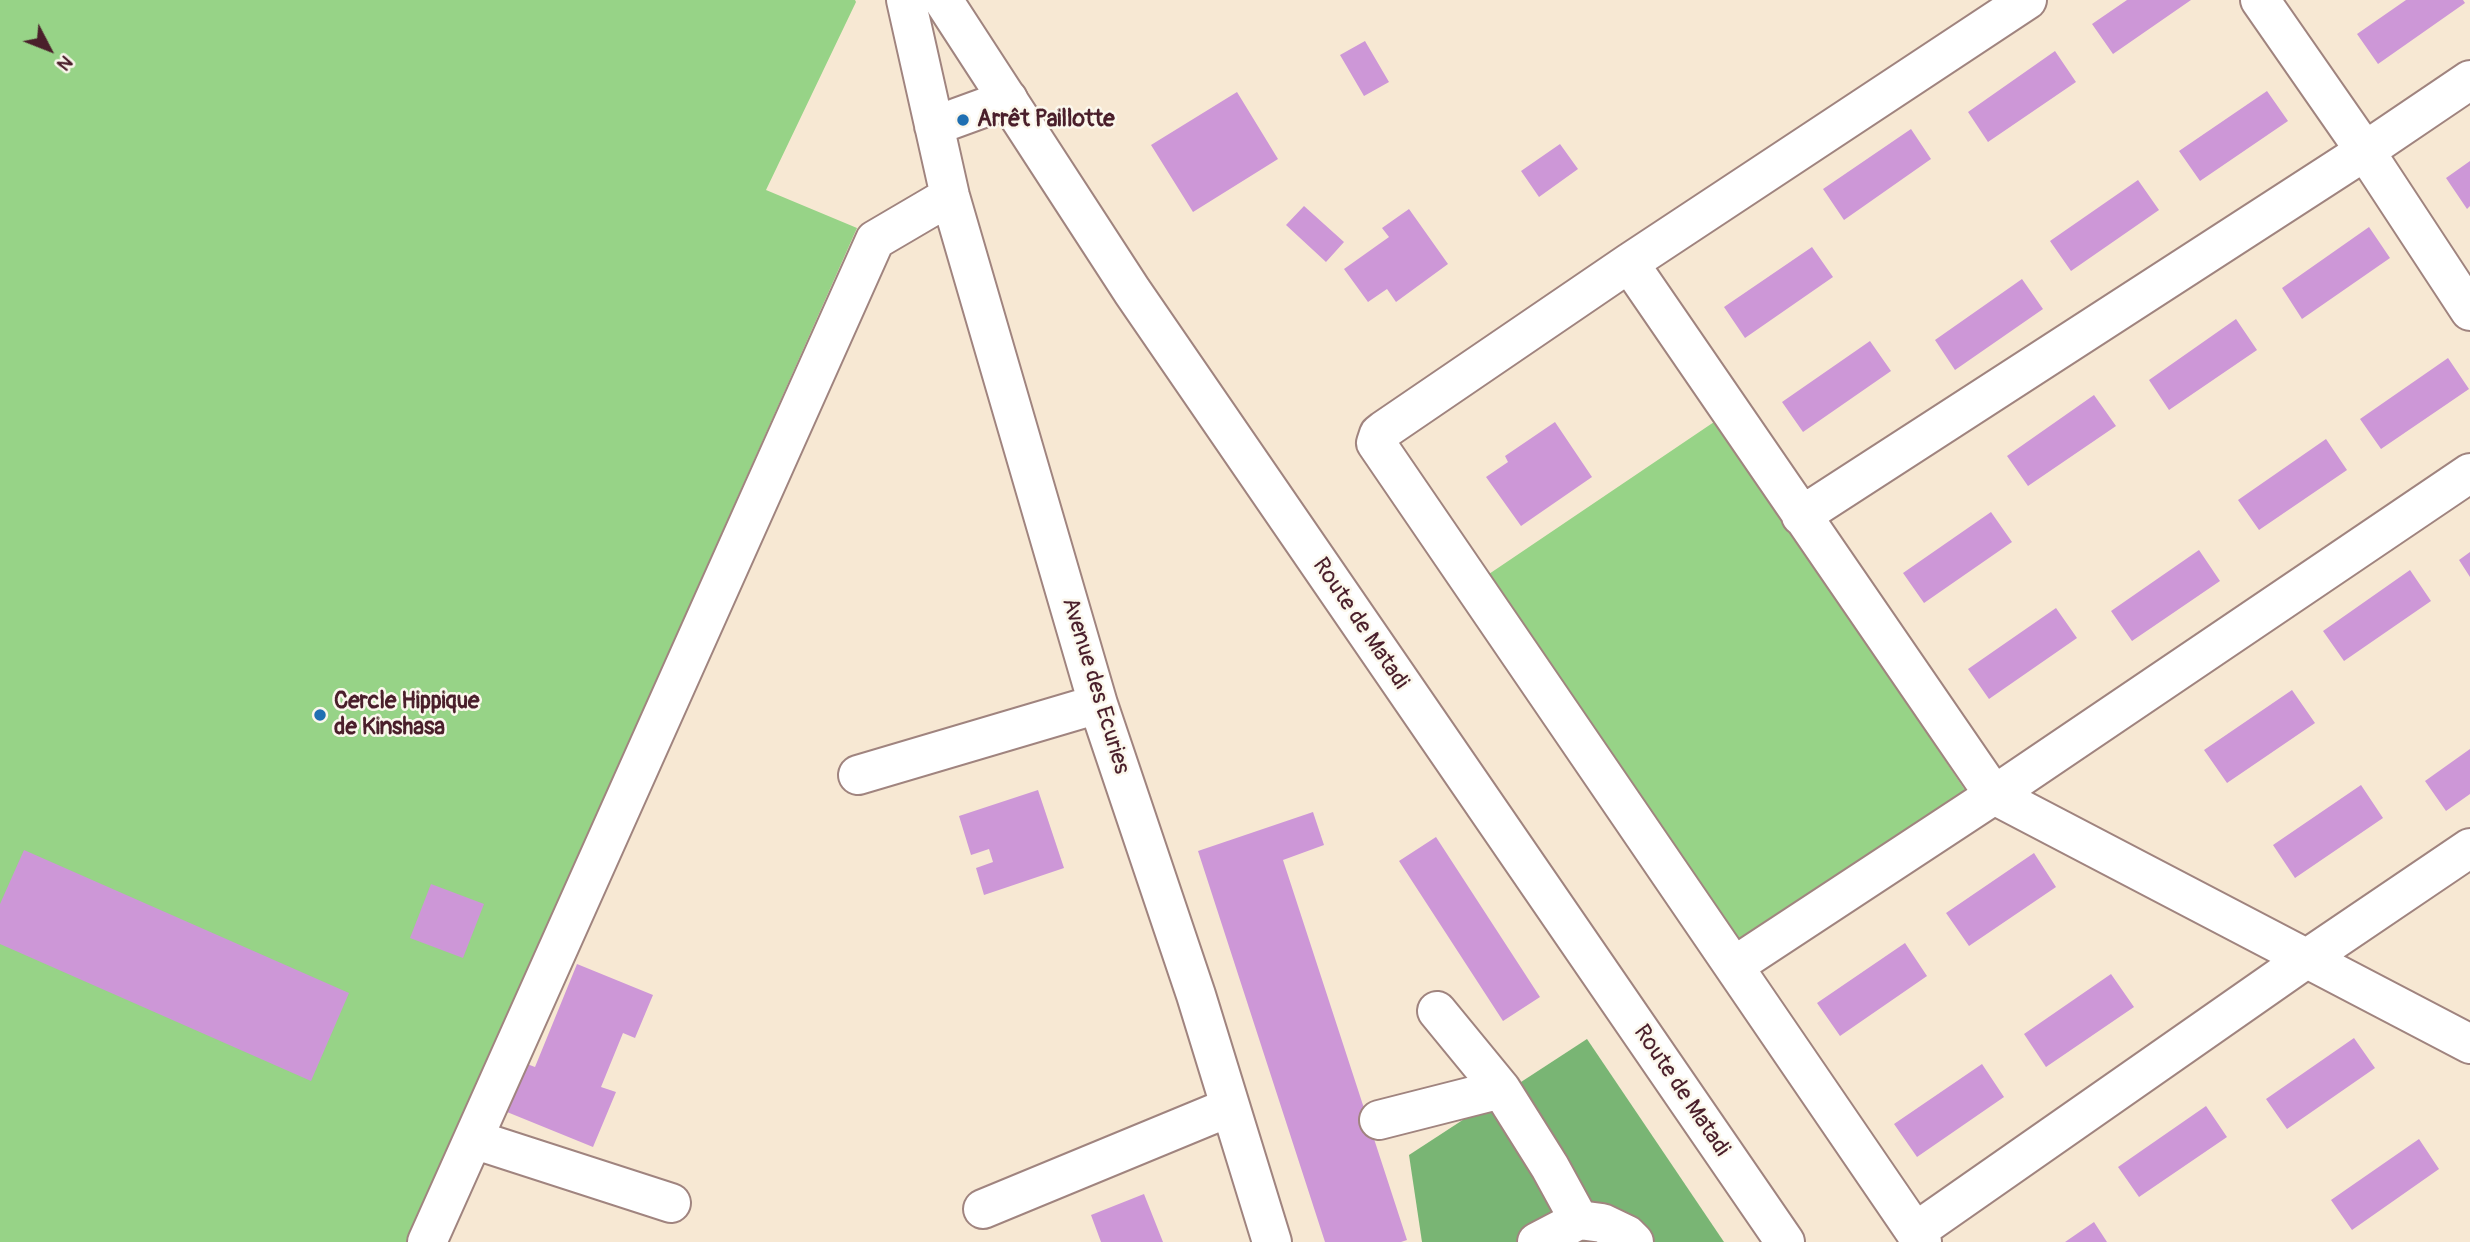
<!DOCTYPE html>
<html>
<head>
<meta charset="utf-8">
<style>
  body { margin:0 }
  #map { position:relative; width:2470px; height:1242px; overflow:hidden; background:#f7e8d3; font-family:Pangolin,sans-serif }
  canvas { display:block }
  .north { position:absolute; left:14px; top:14px; width:70px; height:70px; -webkit-text-stroke:5px #fbf7ec; paint-order:stroke; rotate:132deg; font-size:19px; font-weight:700; line-height:28px; text-align:center; color:#4a1f2b }
  .north::after { content:''; display:block; margin:auto; width:24px; height:32px; background:#4a1f2b; clip-path:polygon(50% 0,100% 100%,50% 72%,0 100%) }
</style>
</head>
<body>
<div id="map">
<canvas width="2470" height="1242"></canvas>
<div class="north">N</div>
</div>
<script>
const ctx = document.querySelector('canvas').getContext('2d');
ctx.lineJoin = 'round';
function fillPath(path, color) { ctx.fillStyle = color; ctx.fill(path, 'evenodd'); }
const poly = rows => new Path2D(rows.map(r => 'M' + r).join(''));
function stroke(path, color, width, dash) { ctx.strokeStyle = color; ctx.lineWidth = width; ctx.lineCap = dash ? 'butt' : 'round'; ctx.setLineDash(dash || []); ctx.stroke(path); }
function drawText(font, color, halo, rows, align = 'center') {
  ctx.font = font + ' Pangolin,sans-serif'; ctx.lineWidth = 5; ctx.setLineDash([]); ctx.textBaseline = 'middle'; ctx.strokeStyle = halo; ctx.fillStyle = color; for (const [text, x, y, turn = 0] of rows) {
    ctx.save(); ctx.translate(x, y); ctx.rotate((+turn || 0) * Math.PI / 180); ctx.textAlign = isNaN(turn) ? turn : align; if (halo) ctx.strokeText(text, 0, 0); ctx.fillText(text, 0, 0); ctx.restore();
  }
}
fillPath(poly([
  [0,0,855,0,856,2,766,190,857,228,407,1242,0,1242],
  [1717,420,1965,790,1737,944,1489,574]
]), '#97d387');
fillPath(poly([
  [1587,1039,1724,1242,1422,1242,1409,1155]
]), '#79b574');
fillPath(poly([
  [2127,0,2191,0,2113,54,2092,24],
  [2406,0,2463,0,2465,3,2378,64,2357,34],
  [1365,41,1389,82,1364,96,1340,55],
  [2055,51,2076,82,1988,142,1968,112],
  [2267,91,2288,121,2200,181,2179,151],
  [1237,92,1278,159,1193,212,1151,145],
  [1911,129,1931,159,1844,220,1823,189],
  [1560,144,1578,169,1539,197,1521,171],
  [2470,161,2470,206,2467,209,2446,178],
  [2138,180,2159,210,2071,271,2050,241],
  [1304,206,1344,242,1326,262,1286,225],
  [1409,209,1448,264,1396,302,1387,289,1368,302,1344,269,1389,237,1382,228],
  [2369,227,2390,258,2302,319,2282,288],
  [1812,247,1833,277,1745,338,1724,307],
  [2022,279,2043,309,1955,370,1935,340],
  [2236,319,2257,350,2169,410,2149,380],
  [1870,341,1891,371,1803,432,1782,402],
  [2448,358,2469,389,2381,449,2360,419],
  [2094,395,2116,426,2028,486,2007,456],
  [1555,422,1592,477,1521,526,1486,477,1508,462,1505,456],
  [2326,439,2347,470,2259,530,2238,500],
  [1991,512,2012,542,1924,603,1903,573],
  [2199,550,2220,581,2132,641,2111,611],
  [2470,552,2470,577,2459,560],
  [2410,570,2431,601,2344,661,2323,631],
  [2056,608,2077,638,1989,699,1968,669],
  [2292,690,2315,723,2227,783,2204,750],
  [2470,749,2470,794,2446,811,2425,781],
  [2361,785,2383,818,2295,878,2273,845],
  [1038,790,1064,868,984,895,976,868,993,862,989,849,971,855,959,816],
  [1313,812,1324,845,1283,860,1407,1240,1401,1242,1325,1242,1198,851],
  [1436,837,1540,997,1503,1021,1399,861],
  [24,850,349,993,311,1081,0,944,0,904],
  [2034,853,2056,887,1969,946,1946,913],
  [431,884,484,904,463,958,410,938],
  [1905,943,1927,976,1840,1036,1817,1003],
  [577,964,653,995,635,1038,623,1033,601,1087,616,1092,593,1147,507,1112,527,1064,535,1067],
  [2111,974,2134,1007,2046,1067,2024,1034],
  [2354,1038,2375,1068,2287,1129,2266,1099],
  [1982,1064,2004,1097,1917,1157,1894,1124],
  [2206,1106,2227,1137,2139,1197,2118,1167],
  [2419,1139,2439,1169,2352,1230,2331,1200],
  [1144,1194,1163,1242,1101,1242,1091,1215],
  [2094,1222,2107,1242,2065,1242]
]), '#cd97d7');
const minor = poly([
  [906,0,950,196,1098,704,1196,995,1272,1242],
  [2260,0,2365,151,2470,311],
  [934,126,1008,99],
  [1629,263,1994,795,2470,1044],
  [1801,516,2365,151,2470,80],
  [858,775,1098,704],
  [1734,966,1994,795,2470,473],
  [1437,1011,1501,1089],
  [1379,1120,1501,1089,1550,1167,1579,1220],
  [473,1139,671,1203],
  [983,1209,1230,1107],
  [1915,1232,2306,959,2470,848],
  [427,1242,875,240,950,196],
  [1537,1242,1579,1220,1602,1223,1627,1235,1634,1242],
  [1922,1242,1376,443,1379,434,1384,430,1629,263,2027,0]
]);
const major = poly([
  [943,0,1132,291,1785,1242]
]);
stroke(minor, '#a0847f', 42);
stroke(major, '#a0847f', 42);
stroke(minor, '#fff', 38);
stroke(major, '#fff', 38);
for (const [x, y, r, color] of [
  [963,120,7,"#1f6fb2"],
  [320,715,7,"#1f6fb2"]
]) { const dot = new Path2D(); dot.arc(x, y, r, 0, 2 * Math.PI); ctx.fillStyle = color; ctx.fill(dot); stroke(dot, '#fbf7ec', 2.5); }
drawText('bold 23px', '#4a1f2b', '#fbf7ec', [
  ["Arrêt Paillotte",977,120],
  ["Cercle Hippique",334,702],
  ["de Kinshasa",334,728]
], 'left');
drawText('23px', '#4a1f2b', '#fbf7ec', [
  ["Route de Matadi",1360,624,56],
  ["Avenue des Ecuries",1095,686,73],
  ["Route de Matadi",1681,1091,56]
]);
</script>
</body>
</html>
